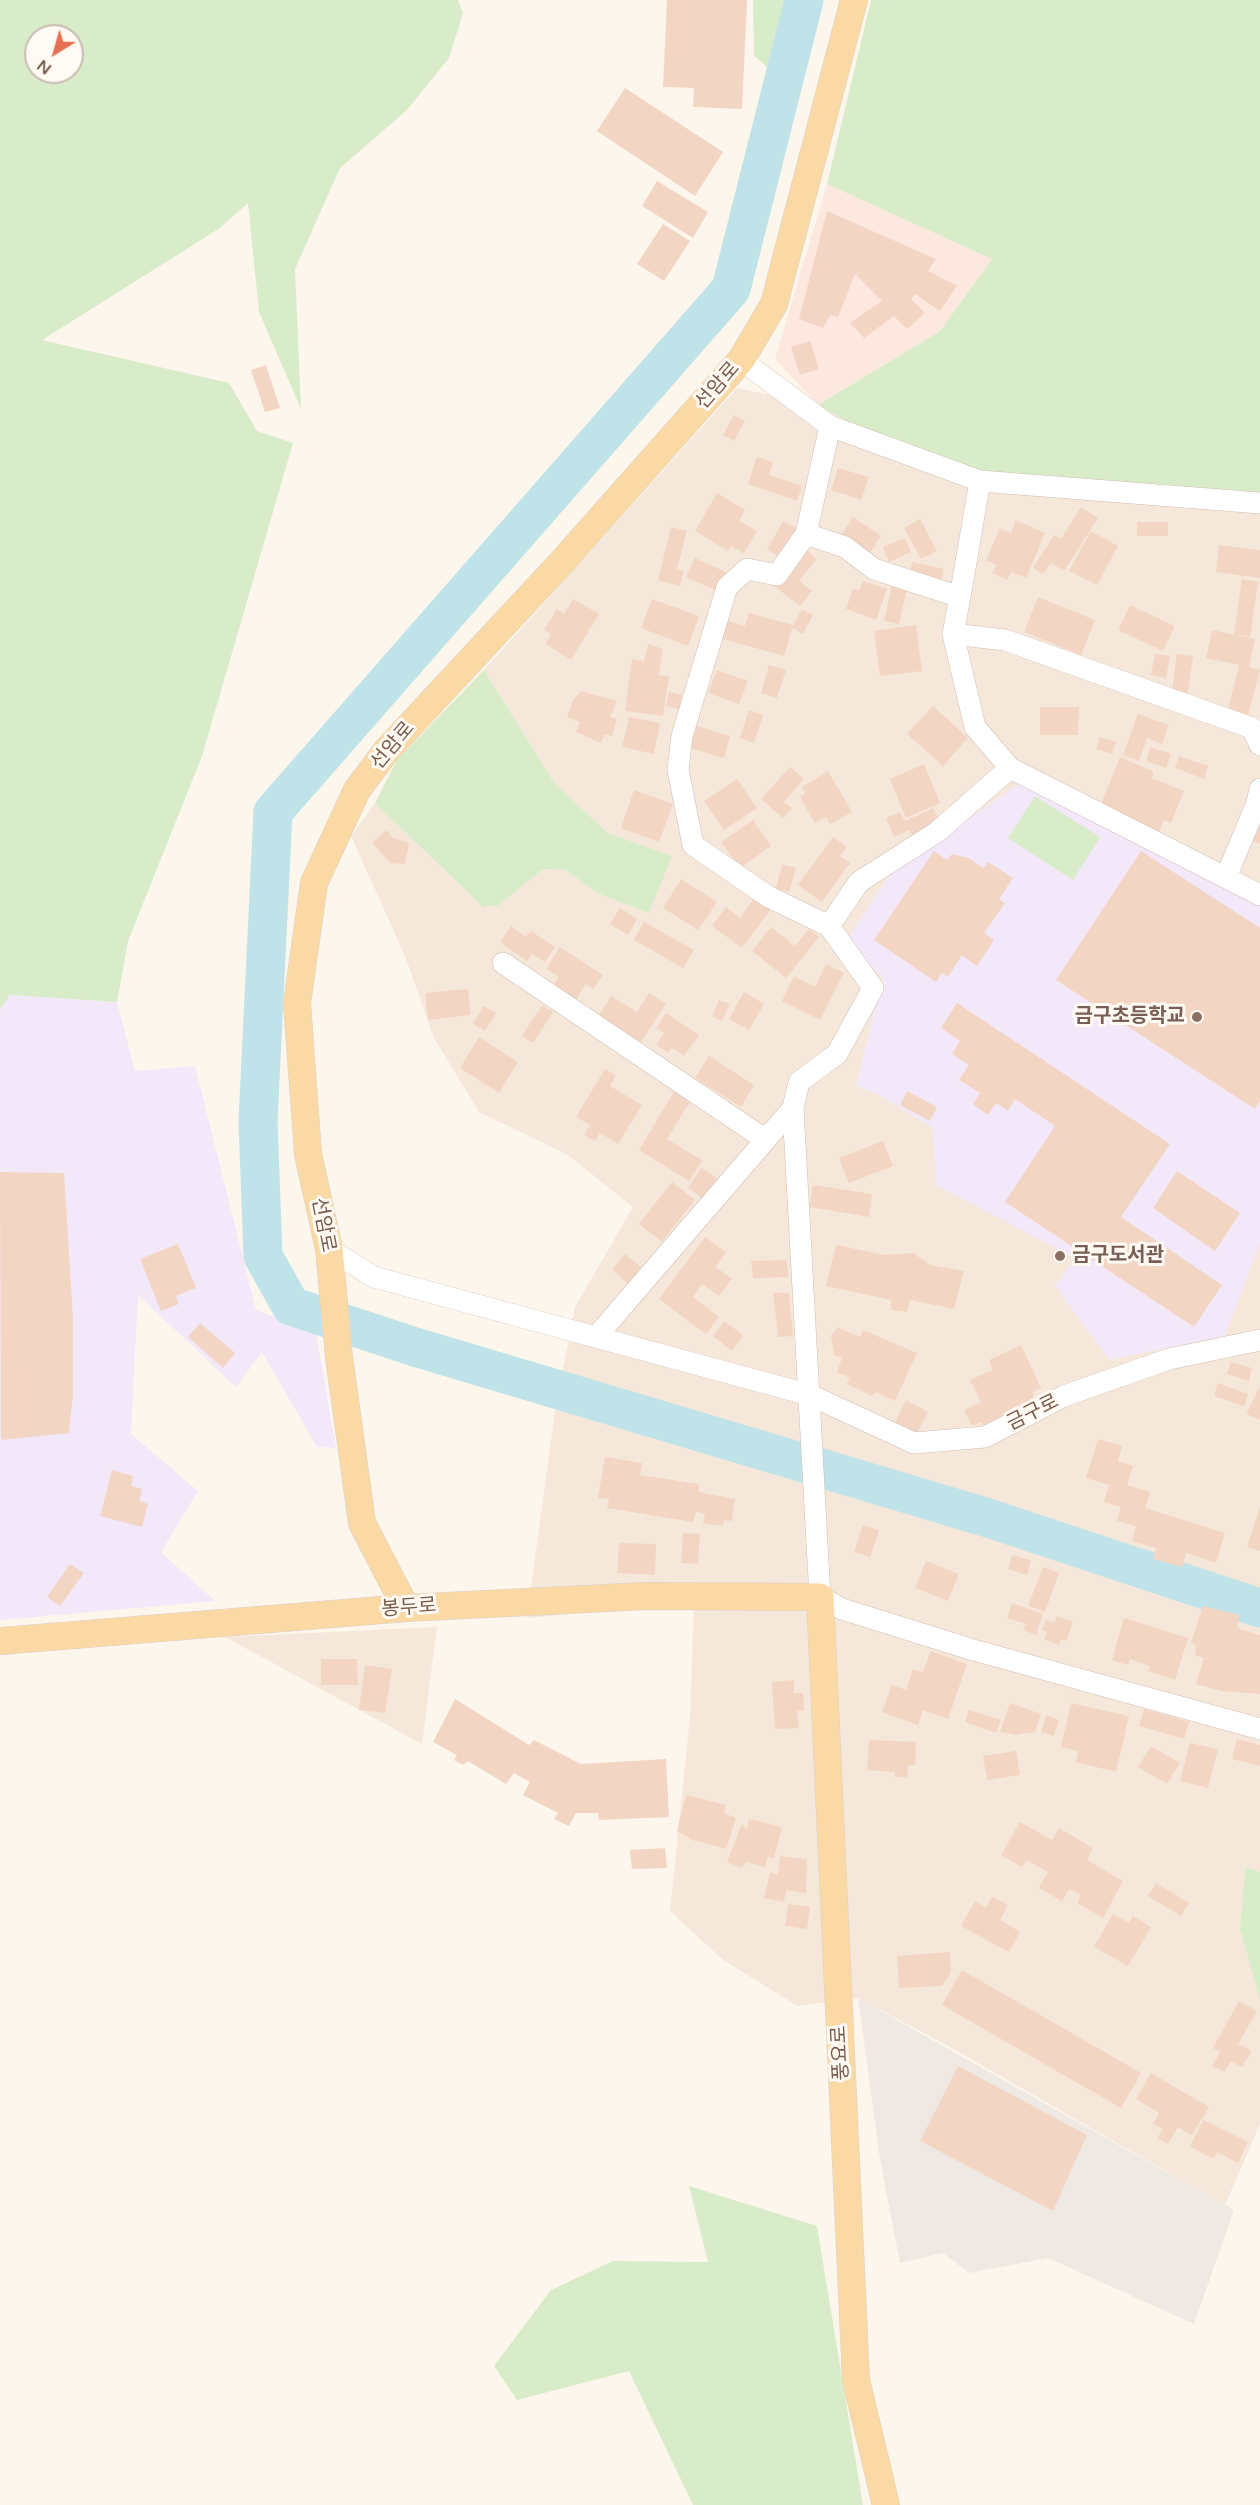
<!DOCTYPE html>
<html>
<head>
<meta charset="utf-8">
<style>
  body { margin:0 }
  #map { position:relative; width:1260px; height:2505px; overflow:hidden; background:#fdf6ec; font-family:"Varela Round",sans-serif }
  canvas { display:block }
  .north { position:absolute; left:24px; top:24px; width:60px; height:60px; box-sizing:border-box; background:#fffaf3; border:2px solid #cabbb1; border-radius:50%; rotate:217deg; font-size:16px; font-weight:700; line-height:24px; text-align:center; color:#7a5c4d }
  .north::after { content:''; display:block; margin:auto; width:21px; height:27px; background:#e76f51; clip-path:polygon(50% 0,100% 100%,50% 72%,0 100%) }
</style>
</head>
<body>
<div id="map">
<canvas width="1260" height="2505"></canvas>
<div class="north">N</div>
</div>
<script>
const ctx = document.querySelector('canvas').getContext('2d');
ctx.lineJoin = 'round';
function fillPath(path, color) { ctx.fillStyle = color; ctx.fill(path, 'evenodd'); }
const poly = rows => new Path2D(rows.map(r => 'M' + r).join(''));
function stroke(path, color, width, dash) { ctx.strokeStyle = color; ctx.lineWidth = width; ctx.lineCap = dash ? 'butt' : 'round'; ctx.setLineDash(dash || []); ctx.stroke(path); }
function drawText(font, color, halo, rows, align = 'center') {
  ctx.font = font + ' "Varela Round","Noto Sans KR",sans-serif'; ctx.lineWidth = 6; ctx.setLineDash([]); ctx.textBaseline = 'middle'; ctx.strokeStyle = halo; ctx.fillStyle = color; for (const [text, x, y, turn = 0] of rows) {
    ctx.save(); ctx.translate(x, y); ctx.rotate((+turn || 0) * Math.PI / 180); ctx.textAlign = isNaN(turn) ? turn : align; if (halo) ctx.strokeText(text, 0, 0); ctx.fillText(text, 0, 0); ctx.restore();
  }
}
fillPath(poly([
  [737,388,818,405,862,429,1260,498,1260,1872,1245,1868,1240,1929,1260,2001,1260,2124,1225,2205,948,2046,858,1998,797,2006,722,1959,670,1911,690,1716,694,1604,527,1618,554,1418,575,1307,633,1207,568,1155,479,1112,434,1038,405,956,351,836,375,803,483,907,499,904,543,869,565,870,599,894,649,913,671,856,608,833,555,784,484,670],
  [437,1627,422,1744,225,1637]
]), '#f5e8da');
fillPath(poly([
  [827,184,993,258,940,331,818,405,775,359]
]), '#fde8e0');
fillPath(poly([
  [858,1998,1234,2210,1194,2324,1048,2258,969,2273,943,2253,900,2263,880,2159]
]), '#efe9e4');
fillPath(poly([
  [1020,783,1260,906,1260,1243,1225,1336,1109,1360,1055,1286,1075,1258,936,1185,933,1128,877,1094,856,1085,883,977,844,944,889,875],
  [10,995,117,1002,135,1071,195,1066,256,1310,316,1333,336,1448,317,1447,262,1352,236,1387,138,1295,131,1434,198,1491,161,1552,215,1601,0,1620,0,1009]
]), '#f3e8fa');
fillPath(poly([
  [0,0,458,0,463,13,449,58,407,110,340,168,295,269,301,409,259,312,248,203,220,228,42,340,229,383,257,431,293,443,202,756,128,941,117,1002,10,995,0,1009],
  [36,36,72,36,72,72,36,72],
  [753,0,793,0,776,76,754,55],
  [871,0,1260,0,1260,498,986,473,862,429,818,405,940,331,992,259,827,184],
  [484,670,555,784,608,833,672,856,649,913,599,894,565,870,543,869,499,905,483,907,375,803,397,760],
  [1035,796,1100,837,1073,880,1008,838],
  [1245,1867,1260,1872,1260,2001,1240,1929],
  [689,2186,817,2226,863,2505,693,2505,629,2371,517,2400,494,2366,551,2290,613,2261,708,2262]
]), '#d8ecc9');
stroke(poly([
  [804,0,731,289,273,812,258,1121,263,1256,291,1306,415,1347,985,1517,1260,1608]
]), '#bfe3e8', 39);
fillPath(poly([
  [667,0,747,0,742,109,693,107,694,88,663,87],
  [625,88,723,152,695,196,597,131],
  [657,181,708,212,693,238,642,206],
  [827,211,936,259,928,271,957,286,940,311,915,294,911,299,925,313,907,329,894,316,864,338,850,323,882,301,855,274,838,317,830,315,823,328,799,319],
  [663,224,690,241,664,281,637,264],
  [810,341,819,369,800,375,791,347],
  [266,365,280,408,265,412,251,370],
  [734,415,745,421,734,441,723,435],
  [757,457,773,462,769,475,802,486,797,501,748,484],
  [838,468,869,477,861,500,831,490],
  [717,493,745,510,739,521,757,531,744,553,731,546,728,551,695,531],
  [1081,507,1098,518,1064,571,1051,563,1043,574,1033,568,1054,535,1061,539],
  [853,517,881,536,868,556,840,537],
  [920,519,937,551,921,559,904,528],
  [1016,520,1045,533,1026,578,1011,572,1007,580,992,573,996,565,986,560,1000,528,1011,533],
  [783,521,797,528,781,557,767,550],
  [1137,522,1168,522,1168,536,1137,536],
  [671,527,687,531,677,569,684,571,680,586,658,580],
  [1091,531,1118,546,1097,585,1069,571],
  [905,538,911,552,889,562,883,547],
  [1219,545,1260,550,1260,578,1216,572],
  [804,548,817,559,799,581,812,591,800,606,774,586],
  [695,558,728,573,719,592,686,577],
  [912,562,944,569,941,581,910,574],
  [1242,579,1258,582,1250,637,1234,634],
  [863,581,887,589,876,620,846,609,853,589,859,591],
  [892,585,907,589,899,624,884,621],
  [1038,597,1095,620,1081,655,1024,632],
  [573,599,599,614,571,660,546,644,551,634,544,630,557,609,564,614],
  [652,599,699,616,688,646,641,628],
  [1130,605,1175,626,1163,651,1118,630],
  [802,609,813,615,803,634,792,628],
  [749,613,793,625,784,656,720,638,725,620,745,626],
  [916,625,922,671,880,676,874,631],
  [1212,630,1255,639,1249,667,1260,670,1248,715,1228,710,1239,665,1206,658],
  [648,644,663,649,659,675,669,676,663,716,625,711,632,659,644,661],
  [1155,654,1170,656,1166,678,1151,675],
  [1177,654,1193,656,1188,693,1172,691],
  [769,665,786,670,777,698,761,693],
  [717,670,748,681,739,704,708,693],
  [581,691,617,701,610,717,617,719,612,736,605,734,601,743,576,732,580,722,567,717,573,700],
  [669,692,682,695,679,709,666,706],
  [933,706,968,738,943,766,907,734],
  [1040,707,1079,707,1078,735,1040,735],
  [749,710,763,715,754,743,740,738],
  [1138,714,1169,725,1162,744,1147,738,1139,761,1123,755],
  [629,717,660,723,654,754,622,747],
  [697,726,730,736,724,758,690,748],
  [1100,737,1116,742,1112,754,1096,749],
  [1150,747,1171,754,1166,768,1146,761],
  [1179,756,1208,766,1204,779,1175,768],
  [1120,757,1154,772,1152,778,1184,791,1171,823,1164,820,1159,832,1100,806],
  [924,764,940,803,906,818,890,779],
  [790,767,804,779,784,802,792,808,783,818,761,799],
  [828,771,852,812,830,824,826,817,815,823,800,797,805,793,802,787],
  [737,779,757,808,724,830,704,801],
  [634,790,673,804,659,842,621,828],
  [933,808,940,823,912,836,909,830,894,837,886,818,900,812,905,821],
  [1260,811,1260,844,1247,838],
  [753,820,771,846,740,868,721,842],
  [387,830,393,838,409,843,405,864,390,863,372,842],
  [833,837,847,847,840,856,850,863,822,902,798,885],
  [934,851,947,860,952,854,968,858,984,868,988,862,1013,878,999,899,1005,903,984,933,994,940,977,966,962,955,948,977,942,973,936,982,874,940],
  [1141,851,1260,928,1260,1101,1255,1109,1056,980],
  [782,864,796,868,789,892,776,888],
  [681,879,717,902,698,930,663,908],
  [755,897,771,909,742,948,712,926,726,907,740,918],
  [620,908,637,919,628,935,610,924],
  [644,922,694,950,683,968,634,940],
  [511,926,526,937,531,931,555,947,545,962,532,954,527,961,500,942],
  [771,927,795,946,809,929,819,937,786,978,752,951],
  [560,947,603,975,593,989,586,984,576,999,554,984,559,977,546,969],
  [826,964,844,973,820,1020,782,1001,794,976,815,987],
  [468,989,471,1015,428,1020,425,993],
  [744,992,764,1004,749,1030,729,1019],
  [649,993,666,1004,641,1042,599,1015,611,996,637,1012],
  [719,1000,730,1004,722,1021,712,1016],
  [957,1003,1170,1144,1121,1217,1222,1285,1194,1327,1005,1202,1055,1126,1015,1099,1008,1111,996,1103,988,1115,973,1104,980,1093,959,1080,969,1065,952,1054,960,1041,941,1028],
  [542,1005,553,1012,533,1043,522,1036],
  [484,1006,496,1013,485,1031,473,1024],
  [666,1013,699,1035,684,1056,672,1048,668,1053,656,1045,664,1033,656,1028],
  [479,1037,518,1062,499,1093,460,1068],
  [709,1056,754,1085,741,1107,695,1078],
  [605,1069,616,1075,610,1086,642,1105,618,1144,600,1133,595,1141,584,1135,590,1125,576,1117],
  [675,1090,691,1100,667,1139,702,1160,689,1181,639,1150],
  [907,1091,937,1107,930,1121,900,1105],
  [883,1141,893,1166,849,1183,839,1158],
  [701,1168,717,1178,704,1199,688,1188],
  [1177,1171,1240,1213,1215,1251,1153,1208],
  [0,1172,64,1173,73,1318,73,1396,69,1433,1,1440],
  [672,1182,695,1200,662,1242,639,1224],
  [813,1185,872,1194,869,1217,809,1207],
  [705,1237,726,1252,716,1267,732,1279,719,1296,702,1284,693,1297,719,1317,706,1334,659,1299],
  [178,1244,196,1288,176,1296,179,1304,161,1311,140,1259],
  [836,1245,885,1255,913,1253,930,1265,964,1271,954,1309,910,1300,907,1312,891,1310,891,1300,826,1286],
  [625,1254,642,1268,629,1284,612,1270],
  [787,1260,788,1277,753,1278,751,1261],
  [773,1293,789,1293,793,1336,778,1337],
  [724,1321,743,1335,732,1351,713,1336],
  [200,1323,235,1353,223,1368,188,1337],
  [837,1327,860,1337,863,1330,917,1353,895,1401,876,1392,872,1396,847,1384,850,1378,837,1372,842,1358,834,1355,831,1336],
  [1021,1345,1041,1388,1033,1392,1034,1399,1016,1407,1019,1413,986,1428,981,1422,972,1426,964,1410,981,1402,970,1380,993,1370,989,1360],
  [1231,1362,1252,1368,1249,1381,1227,1374],
  [1218,1383,1248,1394,1244,1406,1214,1396],
  [1260,1386,1260,1420,1246,1414],
  [906,1400,928,1412,916,1435,894,1424],
  [1098,1439,1122,1446,1118,1461,1133,1466,1127,1485,1150,1492,1145,1508,1225,1533,1216,1563,1186,1553,1182,1567,1153,1559,1156,1548,1132,1541,1136,1526,1117,1521,1121,1507,1104,1502,1109,1485,1086,1478],
  [605,1457,642,1463,640,1475,699,1484,699,1492,735,1499,732,1521,724,1520,723,1526,703,1523,705,1514,696,1512,693,1522,607,1508,609,1499,598,1498],
  [112,1470,133,1476,131,1486,142,1489,139,1501,148,1504,142,1527,100,1516],
  [1260,1507,1260,1551,1247,1547],
  [863,1525,879,1530,870,1557,854,1552],
  [683,1533,700,1534,698,1564,681,1563],
  [619,1543,656,1544,655,1575,617,1573],
  [1012,1555,1031,1560,1027,1575,1008,1569],
  [926,1561,959,1574,948,1601,915,1588],
  [70,1564,84,1573,60,1606,47,1597],
  [1043,1567,1059,1573,1045,1612,1028,1606],
  [1012,1603,1043,1614,1036,1635,1023,1630,1026,1624,1007,1618],
  [1203,1606,1240,1615,1237,1628,1260,1635,1260,1694,1221,1691,1196,1684,1204,1658,1195,1655,1196,1646,1191,1643],
  [1057,1616,1073,1622,1066,1641,1061,1639,1059,1645,1044,1639,1047,1632,1042,1630,1046,1620,1054,1623],
  [1124,1618,1188,1638,1175,1680,1148,1671,1150,1666,1130,1659,1128,1665,1112,1660],
  [931,1651,967,1664,948,1719,923,1710,918,1725,882,1712,892,1685,906,1690,913,1669,923,1672],
  [321,1659,357,1659,358,1685,321,1685],
  [365,1665,392,1669,385,1713,359,1710],
  [794,1680,794,1693,803,1693,804,1710,797,1711,799,1728,775,1729,772,1682],
  [455,1699,529,1745,534,1740,581,1764,666,1759,669,1817,599,1820,598,1813,576,1813,569,1826,554,1819,558,1813,523,1795,530,1782,514,1773,506,1784,468,1761,463,1765,454,1760,457,1755,433,1742],
  [1010,1703,1041,1714,1035,1732,1015,1735,1000,1732],
  [1071,1703,1129,1716,1116,1772,1076,1762,1078,1751,1061,1747],
  [1144,1709,1189,1722,1184,1739,1139,1726],
  [969,1710,1001,1720,996,1733,965,1722],
  [1046,1715,1059,1720,1054,1736,1041,1732],
  [1237,1739,1260,1745,1260,1766,1232,1759],
  [869,1740,916,1742,915,1765,908,1765,907,1777,895,1777,895,1772,867,1770],
  [1190,1743,1218,1749,1208,1788,1180,1781],
  [1151,1746,1180,1763,1167,1784,1138,1767],
  [1016,1751,1020,1775,987,1780,983,1756],
  [686,1795,726,1805,724,1813,736,1818,726,1849,692,1840,677,1831],
  [749,1819,782,1827,774,1858,768,1857,765,1867,746,1862,742,1868,727,1862,742,1824,747,1829],
  [1020,1822,1052,1840,1059,1828,1093,1848,1087,1860,1123,1881,1103,1918,1077,1903,1081,1895,1069,1889,1062,1901,1039,1888,1048,1872,1027,1860,1022,1867,1001,1855],
  [665,1848,667,1868,632,1869,630,1850],
  [780,1856,807,1859,806,1893,786,1890,784,1902,764,1898,770,1872,778,1875],
  [1156,1883,1189,1903,1181,1916,1148,1896],
  [992,1897,1008,1905,1000,1920,1020,1932,1009,1952,961,1926,975,1901,986,1908],
  [788,1904,810,1907,807,1929,785,1926],
  [1113,1914,1129,1923,1133,1916,1151,1927,1128,1966,1094,1947],
  [950,1952,951,1973,942,1986,899,1988,897,1956],
  [962,1970,1141,2073,1121,2108,942,2005],
  [1239,2001,1257,2011,1238,2044,1252,2051,1242,2067,1231,2061,1224,2072,1212,2066,1220,2052,1213,2048],
  [958,2066,1087,2135,1053,2211,920,2141],
  [1151,2073,1209,2107,1192,2135,1178,2127,1168,2144,1157,2138,1163,2129,1153,2124,1159,2113,1136,2099],
  [1203,2120,1248,2142,1238,2163,1217,2152,1214,2159,1190,2147]
]), '#f3d5c3');
const minor = poly([
  [741,360,830,426,806,534,845,547,874,569,960,597,953,634],
  [830,426,980,481,1260,503],
  [806,534,777,575,747,569,727,587,682,736,678,770,693,845,769,897,829,926],
  [960,597,980,481],
  [1010,768,975,727,953,634,1005,640,1252,728,1260,745],
  [1226,877,1257,803,1260,789],
  [503,963,766,1140],
  [793,1108,820,1597,842,1609,970,1649,1260,1729],
  [329,1249,374,1277,810,1395,914,1443,985,1437,1064,1396,1169,1359,1260,1340],
  [596,1337,793,1108,799,1082,837,1054,873,988,829,926,859,882,937,832,1010,768,1260,895]
]);
const major = poly([
  [406,1608,362,1523,339,1357,329,1249,308,1154,297,1003,314,883,357,790,387,750,562,562,741,360,774,304,854,0],
  [0,1641,406,1608,647,1596,820,1597,856,2380,886,2505]
]);
stroke(minor, '#d1beb0', 22);
stroke(major, '#dad1cd', 28);
stroke(minor, '#fff', 21);
stroke(major, '#fbd9a5', 27);
for (const [x, y, r, color] of [
  [1197,1017,6,"#8d6e63"],
  [1060,1256,6,"#8d6e63"]
]) { const dot = new Path2D(); dot.arc(x, y, r, 0, 2 * Math.PI); ctx.fillStyle = color; ctx.fill(dot); stroke(dot, '#fffaf3', 2); }
drawText('20px', '#7a5c4d', '#fffaf3', [
  ["선암로",718,386,-49],
  ["선암로",393,746,-50],
  ["선암로",323,1225,79],
  ["금구로",1033,1413,-27],
  ["봉두로",409,1608,-4],
  ["풍요로",841,2053,-93]
]);
drawText('bold 20px', '#785e54', '#fffaf3', [
  ["금구초등학교",1185,1017],
  ["금구도서관",1072,1256,"left"]
], 'right');
</script>
</body>
</html>
